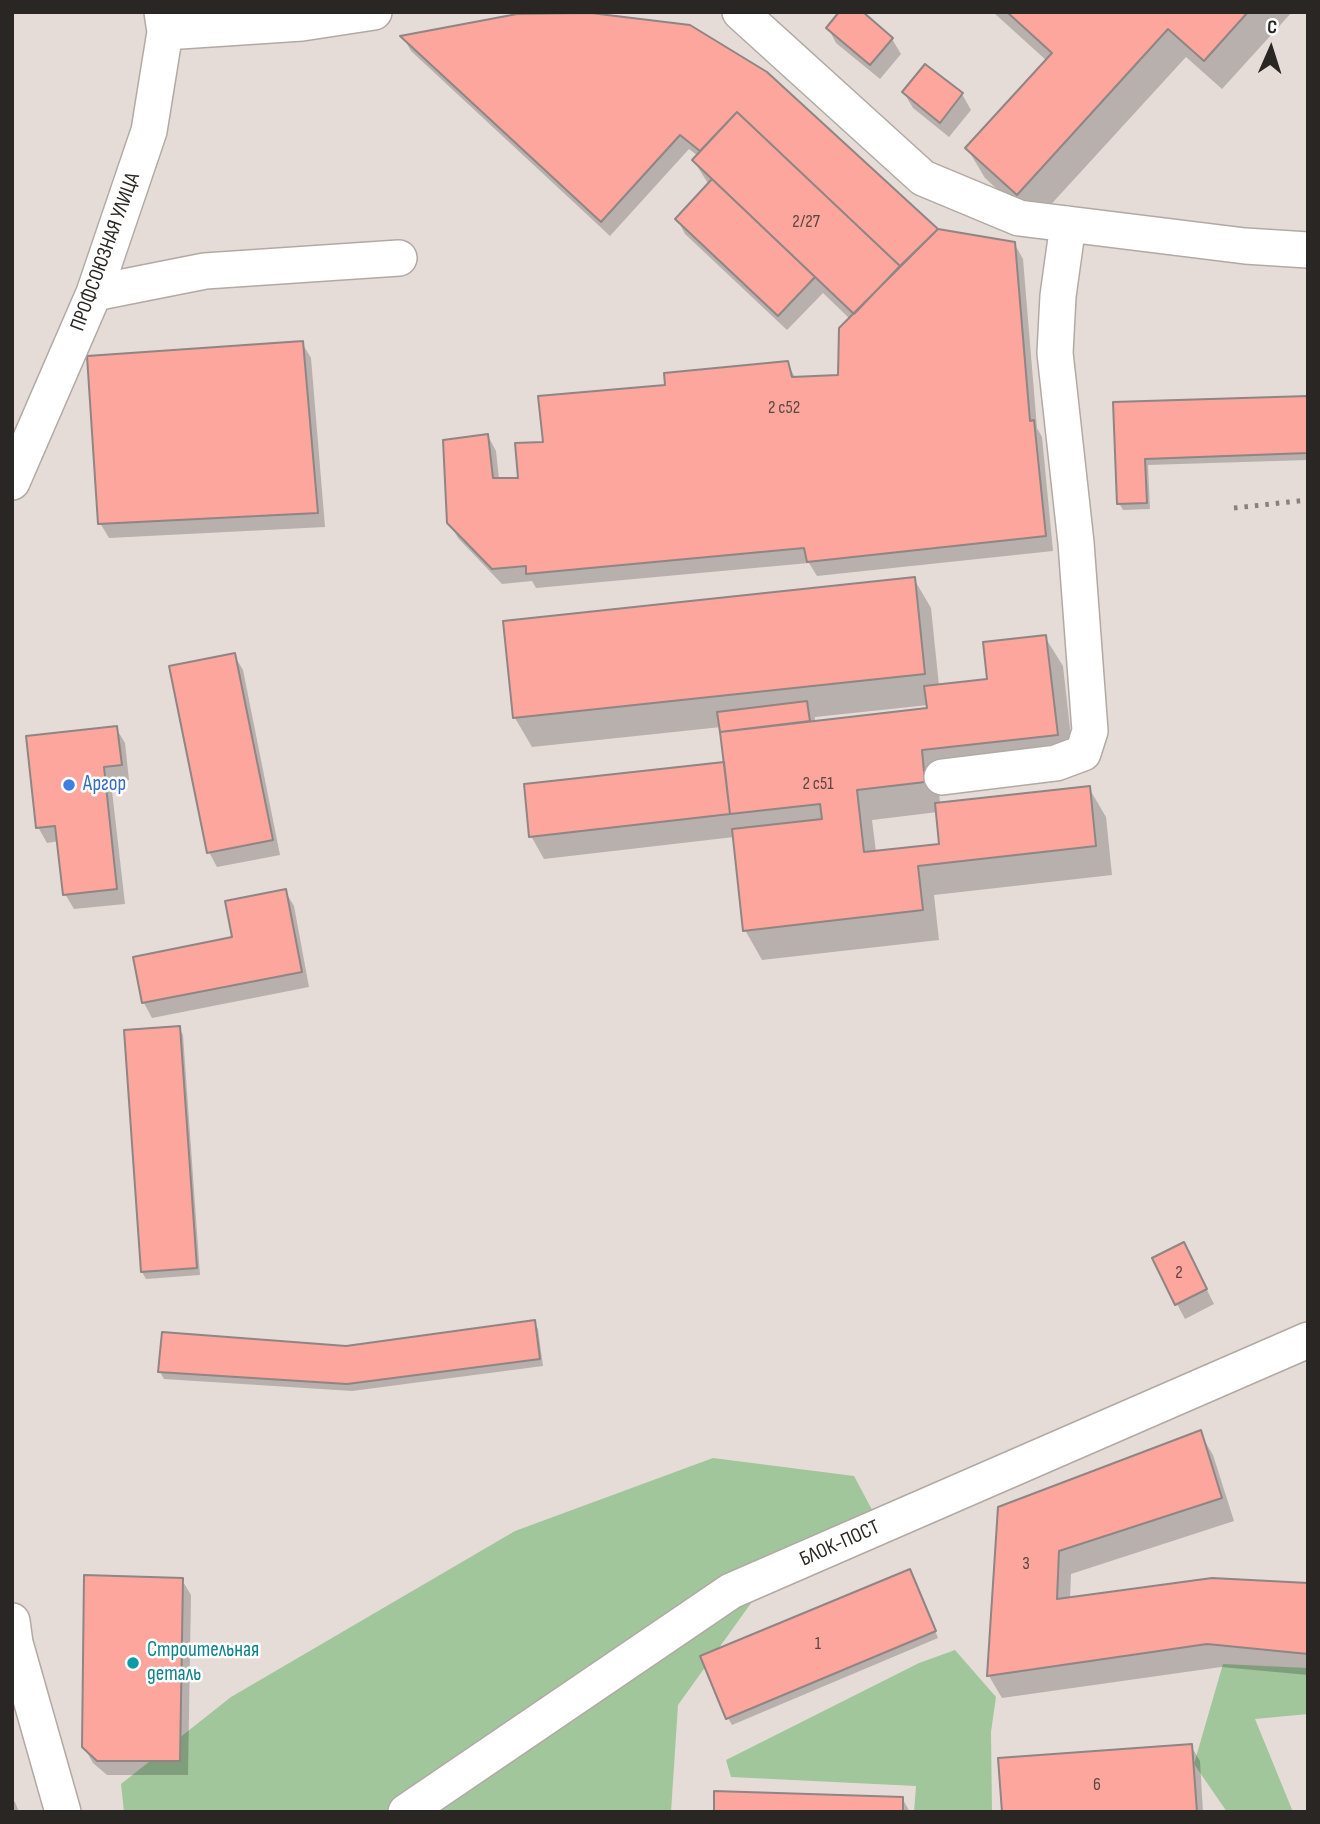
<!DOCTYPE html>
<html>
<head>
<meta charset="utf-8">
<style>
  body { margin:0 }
  #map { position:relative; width:1320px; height:1824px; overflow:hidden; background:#e5dcd7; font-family:"Sofia Sans Condensed",sans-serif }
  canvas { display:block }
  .frame { position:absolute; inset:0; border:14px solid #292624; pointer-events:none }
  .north { position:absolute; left:1236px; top:14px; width:70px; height:70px; -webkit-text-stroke:5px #fff; paint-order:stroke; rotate:3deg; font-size:19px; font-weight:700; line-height:28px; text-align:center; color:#292624 }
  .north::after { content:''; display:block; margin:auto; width:24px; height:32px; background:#292624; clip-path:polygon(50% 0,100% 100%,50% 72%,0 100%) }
</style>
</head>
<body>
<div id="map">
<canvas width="1320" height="1824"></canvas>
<div class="frame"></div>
<div class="north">С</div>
</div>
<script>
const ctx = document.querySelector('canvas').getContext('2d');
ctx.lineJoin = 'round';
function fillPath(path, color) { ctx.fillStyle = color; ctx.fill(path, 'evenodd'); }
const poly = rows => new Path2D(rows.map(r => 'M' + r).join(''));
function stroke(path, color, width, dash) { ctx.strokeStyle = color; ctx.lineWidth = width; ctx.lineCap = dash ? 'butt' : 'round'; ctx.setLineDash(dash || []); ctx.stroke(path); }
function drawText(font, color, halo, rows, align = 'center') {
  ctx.font = font + ' "Sofia Sans Condensed",sans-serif'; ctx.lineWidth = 5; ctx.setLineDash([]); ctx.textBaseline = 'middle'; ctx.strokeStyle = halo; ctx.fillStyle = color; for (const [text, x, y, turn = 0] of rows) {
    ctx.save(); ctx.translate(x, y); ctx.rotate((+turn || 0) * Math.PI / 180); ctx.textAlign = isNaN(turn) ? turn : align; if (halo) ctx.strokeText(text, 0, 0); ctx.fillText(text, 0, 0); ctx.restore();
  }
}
fillPath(poly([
  [713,1458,854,1476,885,1534,754,1599,678,1705,671,1812,124,1812,121,1784,231,1697,515,1531],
  [955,1650,996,1697,991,1732,992,1812,914,1812,916,1786,731,1777,726,1760,919,1663],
  [1223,1664,1308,1668,1308,1714,1255,1719,1293,1812,1227,1812,1194,1764]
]), '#a1c69c');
fillPath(poly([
  [993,12,1292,12,1222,89,1186,57,1034,223,985,178,967,148,1047,61],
  [828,28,892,39,901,54,880,79,836,43],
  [403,37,766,73,937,231,1014,243,1023,259,1037,428,1042,437,1053,551,817,576,809,563,536,588,532,581,502,584,458,538,449,522,488,436,496,451,499,479,520,480,544,443,667,387,787,363,796,379,840,376,850,319,823,293,787,330,685,234,677,219,709,185,694,161,698,156,689,149,610,236,411,51],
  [926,66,962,94,971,110,949,137,913,108,904,93],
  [302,343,311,358,325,527,109,538,100,523],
  [1308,397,1308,460,1148,465,1150,509,1123,510,1119,503,1115,404],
  [914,579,931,608,939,686,989,680,1045,637,1063,666,1074,764,938,779,940,804,1089,788,1106,817,1112,875,934,895,939,940,762,960,745,930,734,837,544,859,531,836,725,763,721,727,532,747,515,718],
  [928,705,929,709,815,722,815,717],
  [938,812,941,845,876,852,872,820],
  [234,655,243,670,280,855,217,867,209,852],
  [116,728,125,743,129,780,111,782,125,904,74,909,65,894,59,841,47,843,38,827],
  [285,891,294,906,309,987,152,1018,144,1003,135,958,234,939],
  [179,1028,183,1035,200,1275,146,1279,142,1272],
  [1192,1260,1214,1304,1185,1319,1177,1304],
  [534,1322,538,1329,543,1366,352,1391,164,1379,160,1372],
  [1200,1433,1213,1455,1234,1521,1071,1574,1070,1599,1308,1585,1308,1675,1221,1667,1002,1698,989,1676,999,1509],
  [913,1578,938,1638,732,1725,728,1718],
  [182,1580,191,1595,188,1775,107,1775,93,1763,84,1747],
  [1191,1746,1200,1761,1203,1812,1004,1812],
  [902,1798,910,1812,716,1812],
  [12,1802,15,1802,19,1812,12,1812]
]), '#0003');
const building = poly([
  [839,12,863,12,893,38,870,65,826,28,839,12],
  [1007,12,1248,12,1204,61,1168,29,1017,195,965,148,1052,53,1007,12],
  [591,13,690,25,767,72,938,229,900,266,737,112,700,151,680,135,601,222,400,36,517,14,591,13],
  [925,64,963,93,940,123,902,92,925,64],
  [737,112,900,266,854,314,692,160,737,112],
  [712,179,815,277,778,316,675,219,712,179],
  [938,229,1015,242,1030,421,1034,420,1046,536,807,562,804,548,526,574,526,566,492,569,447,523,443,440,488,434,493,478,518,478,515,443,543,442,538,396,665,385,664,373,788,361,792,377,838,375,839,328,938,229],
  [303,341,318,513,98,524,87,356,303,341],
  [1308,396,1308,453,1145,459,1147,503,1117,504,1113,402,1308,396],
  [915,577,925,674,513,718,503,621,915,577],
  [1046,635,1058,735,922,750,925,782,857,790,864,852,939,844,935,803,1090,786,1096,846,918,866,923,910,743,931,732,829,822,819,820,804,730,814,720,732,927,708,924,686,987,679,983,642,1046,635],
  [235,653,273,840,207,853,169,666,235,653],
  [807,701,810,721,720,732,717,712,807,701],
  [117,726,122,765,104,767,117,889,63,895,55,826,36,828,26,736,117,726],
  [724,762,730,814,529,837,524,784,724,762],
  [286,889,302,972,142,1003,133,957,232,937,225,901,286,889],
  [180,1026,197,1268,141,1272,124,1030,180,1026],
  [1184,1242,1207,1289,1175,1305,1152,1258,1184,1242],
  [535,1320,540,1359,347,1384,158,1372,162,1332,346,1346,535,1320],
  [1201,1430,1222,1498,1059,1551,1057,1599,1212,1578,1308,1583,1308,1654,1207,1644,987,1676,998,1507,1201,1430],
  [910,1569,936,1631,726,1719,700,1656,910,1569],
  [84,1575,183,1578,180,1761,97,1761,82,1747,84,1575],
  [1192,1744,1197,1812,1002,1812,998,1758,1192,1744],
  [714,1791,903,1797,903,1812,714,1812,714,1791]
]);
fillPath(building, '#fca69d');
stroke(building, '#8f8584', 2);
const minor = poly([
  [740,12,923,178,1019,218,1245,246,1308,250],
  [165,32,302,23,374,12],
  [94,293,205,271,399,258],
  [12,482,94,293,149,131,165,32,162,12],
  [942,777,1056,763,1083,753,1090,731,1076,543,1055,353,1058,296,1068,224],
  [12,1621,15,1643,63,1812],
  [406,1812,731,1591,1308,1340]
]);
stroke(minor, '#b2a9a5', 38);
stroke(minor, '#fff', 35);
stroke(poly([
  [1234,508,1308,500]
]), '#87817e', 5, [3.5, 7]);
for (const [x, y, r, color] of [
  [69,785,7,"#3f7fe0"],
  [133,1663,7,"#0f9aa8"]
]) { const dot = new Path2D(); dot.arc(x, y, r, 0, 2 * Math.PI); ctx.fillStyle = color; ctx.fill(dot); stroke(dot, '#fff', 2.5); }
drawText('18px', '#5e4642', null, [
  ["2/27",806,222],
  ["2 с52",784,408],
  ["2 с51",818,784],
  ["2",1179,1273],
  ["3",1026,1564],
  ["1",818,1644],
  ["6",1097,1785]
]);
drawText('21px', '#292624', '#fff', [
  ["ПРОФСОЮЗНАЯ УЛИЦА",106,252,-70],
  ["БЛОК-ПОСТ",840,1544,-24]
]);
drawText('21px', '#366cbe', '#fff', [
  ["Аргор",83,785]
], 'left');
drawText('21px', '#0d838f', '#fff', [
  ["Строительная",147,1651],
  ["деталь",147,1675]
], 'left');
</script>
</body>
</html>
